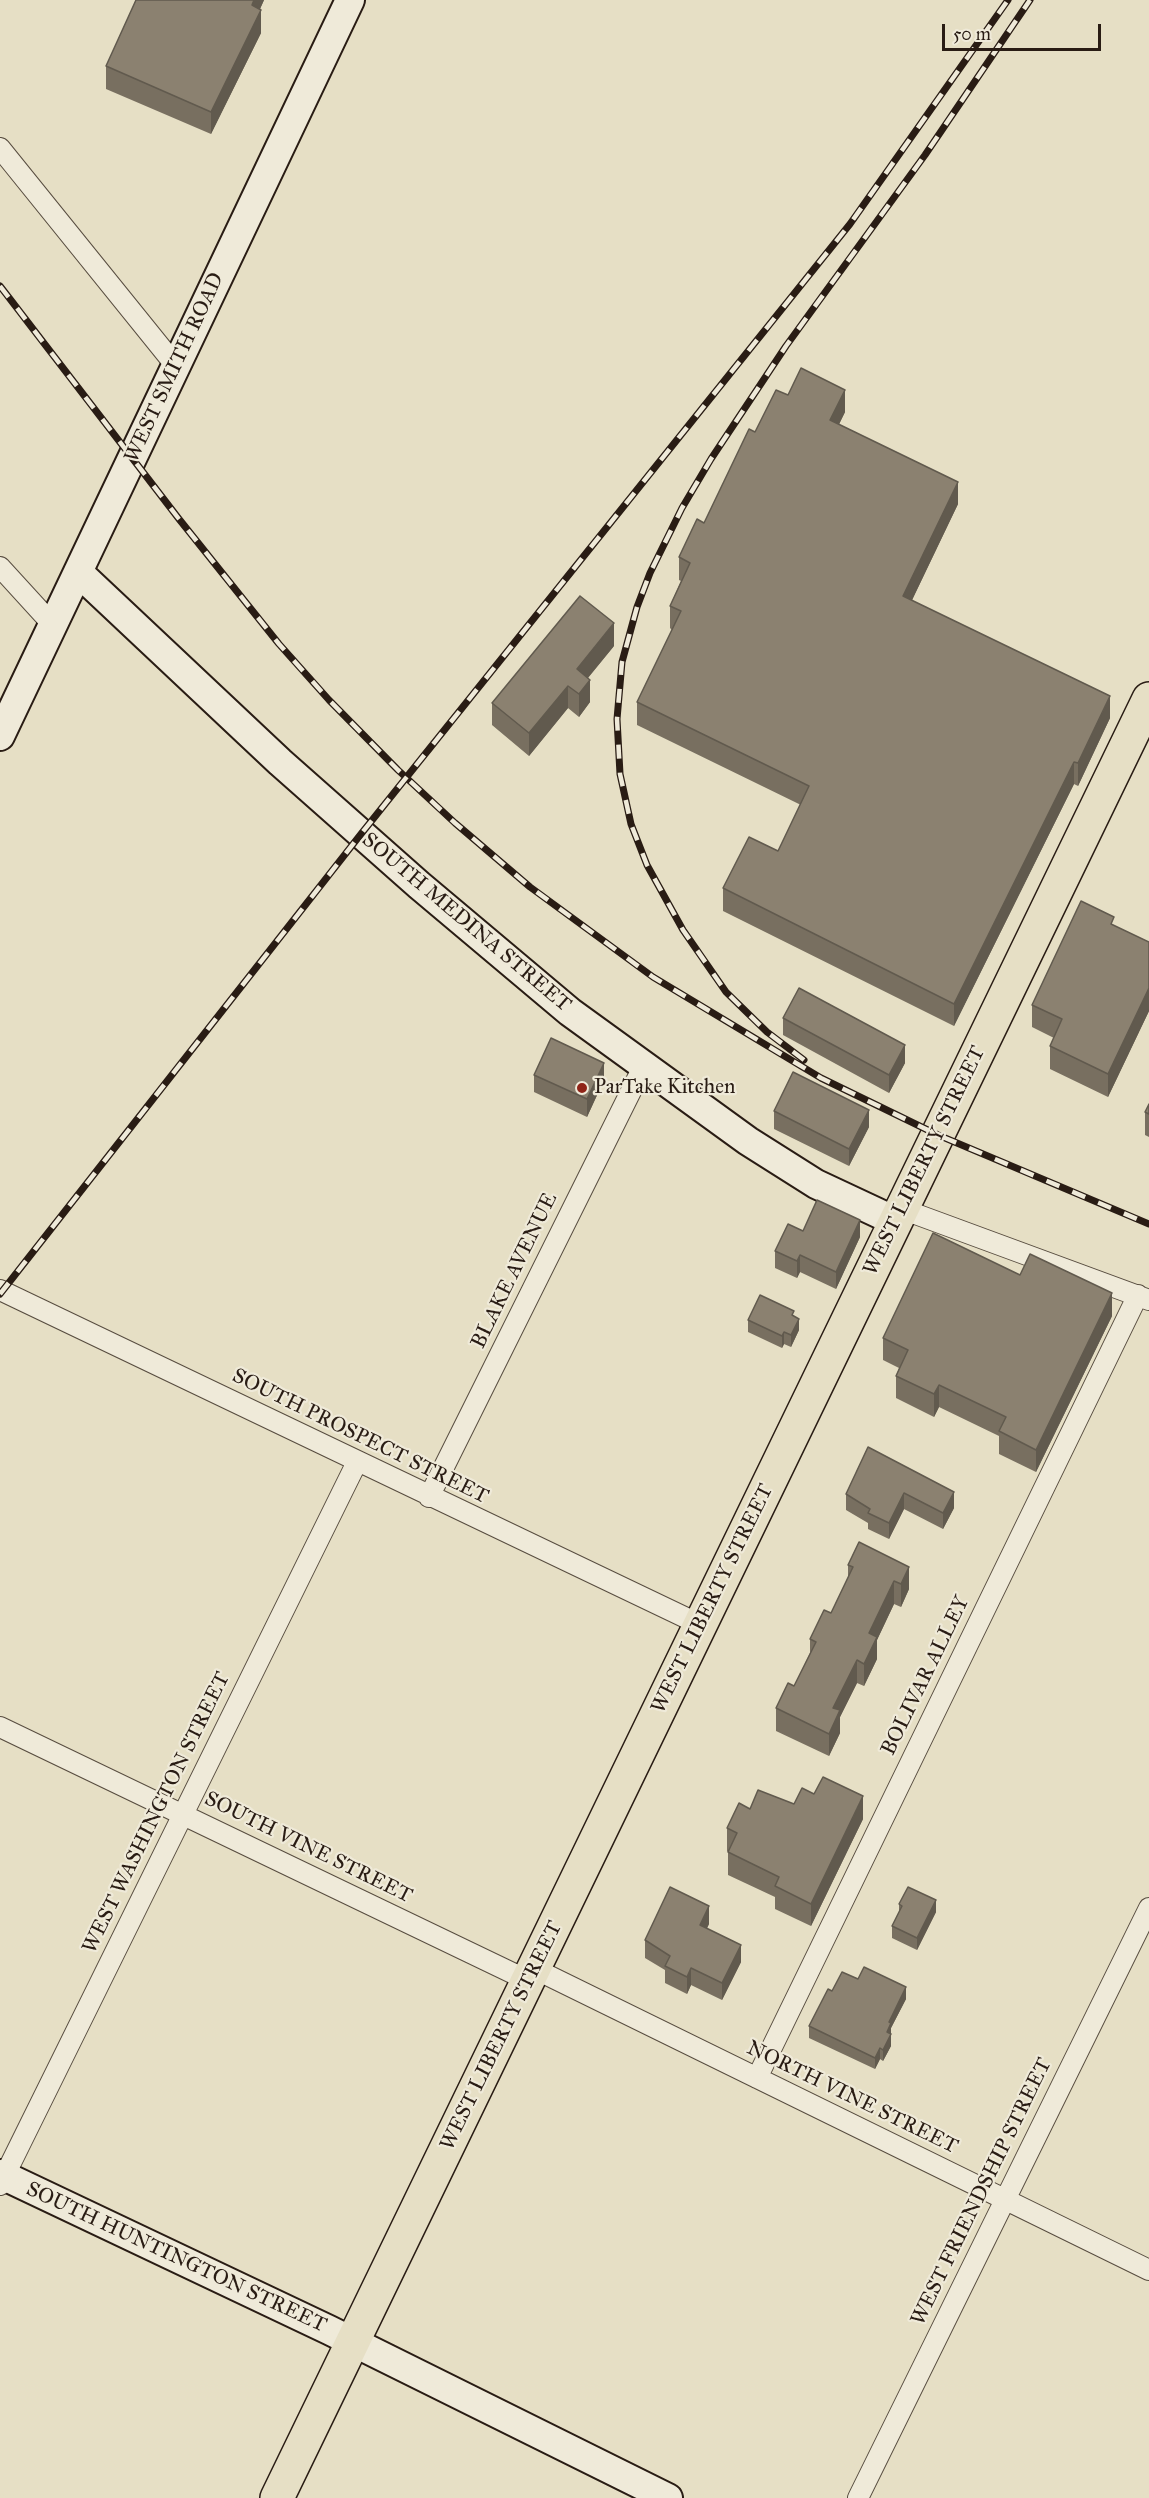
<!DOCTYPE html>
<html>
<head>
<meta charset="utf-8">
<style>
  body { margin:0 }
  #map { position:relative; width:1149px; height:2498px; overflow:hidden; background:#e6dfc5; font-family:"IM FELL Great Primer",serif }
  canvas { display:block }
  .scale { position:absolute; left:942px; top:24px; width:159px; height:27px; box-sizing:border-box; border:3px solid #291c14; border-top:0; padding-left:8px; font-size:18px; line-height:21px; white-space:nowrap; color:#291c14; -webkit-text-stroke:4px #efead9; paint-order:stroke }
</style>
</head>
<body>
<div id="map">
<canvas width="1149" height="2498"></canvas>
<div class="scale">50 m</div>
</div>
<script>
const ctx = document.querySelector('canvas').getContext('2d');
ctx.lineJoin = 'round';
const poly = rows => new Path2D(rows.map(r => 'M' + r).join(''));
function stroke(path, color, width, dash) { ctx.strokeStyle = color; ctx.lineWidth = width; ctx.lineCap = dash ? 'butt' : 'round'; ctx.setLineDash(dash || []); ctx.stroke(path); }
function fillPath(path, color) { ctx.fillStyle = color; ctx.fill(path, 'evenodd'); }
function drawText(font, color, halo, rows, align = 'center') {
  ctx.font = font + ' "IM FELL Great Primer",serif'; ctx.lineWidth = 4.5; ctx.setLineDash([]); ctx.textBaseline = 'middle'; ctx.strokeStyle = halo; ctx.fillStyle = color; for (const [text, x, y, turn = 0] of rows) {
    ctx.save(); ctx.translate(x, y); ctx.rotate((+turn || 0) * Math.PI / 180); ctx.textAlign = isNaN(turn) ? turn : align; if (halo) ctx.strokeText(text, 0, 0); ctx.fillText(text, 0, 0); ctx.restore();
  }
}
const street = poly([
  [0,148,176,366],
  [0,567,53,625],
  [902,1209,1149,1300],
  [0,1290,701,1625],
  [429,1497,643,1067],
  [0,1727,529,1981],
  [535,1969,1149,2270],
  [757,2078,1138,1295],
  [0,2185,357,1462],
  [858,2498,1149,1908]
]);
const secondary = poly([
  [78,572,280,762,419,885,570,1012,748,1141,816,1184,895,1221],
  [0,736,350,0],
  [0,2174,329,2330,668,2498]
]);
const highway = poly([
  [277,2498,1149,699]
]);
stroke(street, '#584d40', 22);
stroke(secondary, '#291c14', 32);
stroke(highway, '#291c14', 36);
stroke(street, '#efead9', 20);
stroke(secondary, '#efead9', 28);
stroke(highway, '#e6dfc5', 33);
const rail = poly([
  [0,286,179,519,279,644,329,700,398,770,455,823,530,887,653,977,821,1078,938,1135,1149,1224],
  [804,1060,767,1032,726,992,683,930,647,865,631,824,620,774,617,719,622,662,637,607,650,573,682,508,711,459,786,346,925,155,1030,0],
  [0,1294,361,834,850,224,1008,0]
]);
stroke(rail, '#291c14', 7);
stroke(rail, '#efead9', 4.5, [14]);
fillPath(poly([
  [136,0,264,0,260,9,261,33,211,134,106,89,106,66],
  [788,395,845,412,839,424,958,504,912,600,1110,718,1078,786,1074,784,954,1026,723,911,723,888,778,851,801,805,637,725,637,702,672,630,670,628,670,606,681,581,679,580,679,557,704,523,755,432],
  [614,646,588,678,590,702,579,717,568,708,529,756,492,725,492,703],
  [1114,926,1149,942,1149,1011,1108,1097,1050,1069,1050,1046,1054,1038,1032,1027,1032,1005],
  [783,1018,905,1063,889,1093,783,1035],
  [534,1075,604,1080,587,1117,534,1092],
  [1149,1104,1149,1137,1145,1135,1145,1112],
  [774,1111,869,1127,849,1166,774,1129],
  [803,1231,860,1237,836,1289,800,1272,797,1278,775,1268,775,1251],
  [1020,1275,1112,1316,1036,1472,999,1454,999,1436,939,1407,934,1417,896,1398,896,1376,899,1368,883,1360,883,1338],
  [794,1316,799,1330,791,1347,784,1344,782,1348,748,1332,748,1320],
  [868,1447,954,1508,943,1529,904,1509,889,1539,868,1529,868,1523,846,1510,846,1494],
  [859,1542,909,1589,901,1607,894,1604,877,1640,877,1659,864,1686,857,1683,840,1717,840,1733,829,1756,776,1731,776,1708,794,1686,810,1653,810,1639,831,1613,848,1578,848,1565],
  [794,1804,863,1819,811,1926,775,1909,775,1897,728,1875,728,1852,727,1851,727,1828,750,1809],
  [899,1904,936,1912,917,1950,892,1938,892,1926,899,1912],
  [709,1924,707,1928,741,1962,722,2000,691,1985,687,1994,665,1983,665,1970,645,1958,645,1940],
  [858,1979,906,1999,891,2028,891,2046,883,2061,880,2059,875,2069,809,2038,809,2026,832,1991]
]), '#786f60');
fillPath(poly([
  [254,0,264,0,252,27,252,5],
  [261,10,261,33,211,134,211,112],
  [845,390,845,412,830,443,830,420],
  [958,482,958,504,903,619,903,596],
  [614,623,614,646,577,691,577,669],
  [590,680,590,702,579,717,579,694],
  [568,686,568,708,529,756,529,733],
  [1110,696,1110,718,1078,786,1078,763],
  [1074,762,1074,784,954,1026,954,1004],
  [1149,988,1149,1011,1108,1097,1108,1074],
  [905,1045,905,1063,889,1093,889,1075],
  [604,1063,604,1080,587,1117,587,1099],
  [869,1110,869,1127,849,1166,849,1149],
  [860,1220,860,1237,836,1289,836,1272],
  [800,1255,800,1272,797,1278,797,1261],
  [1112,1293,1112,1316,1036,1472,1036,1450],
  [799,1319,799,1330,791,1347,791,1335],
  [784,1332,784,1344,782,1348,782,1336],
  [939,1385,939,1407,934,1417,934,1394],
  [954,1492,954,1508,943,1529,943,1513],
  [904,1493,904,1509,889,1539,889,1523],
  [909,1567,909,1589,901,1607,901,1584],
  [894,1581,894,1604,877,1640,877,1659,864,1686,864,1664,869,1633],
  [857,1660,857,1683,840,1717,840,1733,829,1756,829,1734,833,1708],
  [863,1796,863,1819,811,1926,811,1904],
  [936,1900,936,1912,917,1950,917,1938],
  [709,1906,709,1924,700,1942,700,1925],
  [741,1945,741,1962,722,2000,722,1983],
  [691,1968,691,1985,687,1994,687,1977],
  [906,1987,906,1999,891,2028,891,2046,883,2061,883,2050,887,2032,889,2022],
  [880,2048,880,2059,875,2069,875,2058]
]), '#615a4e');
const building = poly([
  [136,0,254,0,252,5,261,10,211,112,106,66,136,0],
  [801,368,845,390,830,420,958,482,903,596,1110,696,1078,763,1074,762,954,1004,723,888,749,837,778,851,809,786,637,702,681,611,670,606,690,563,679,557,697,519,704,523,749,429,755,432,776,390,788,395,801,368],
  [580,596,614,623,577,669,590,680,579,694,568,686,529,733,492,703,580,596],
  [1081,901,1114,917,1111,924,1149,942,1149,988,1108,1074,1050,1046,1062,1019,1032,1005,1081,901],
  [799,988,905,1045,889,1075,783,1018,799,988],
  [551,1038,604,1063,587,1099,534,1075,551,1038],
  [793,1072,869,1110,849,1149,774,1111,793,1072],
  [1149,1104,1149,1114,1145,1112,1149,1104],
  [817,1200,860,1220,836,1272,800,1255,797,1261,775,1251,788,1224,803,1231,817,1200],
  [933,1233,1020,1275,1030,1254,1112,1293,1036,1450,999,1431,1006,1417,939,1385,934,1394,896,1376,908,1350,883,1338,933,1233],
  [760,1295,794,1311,792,1315,799,1319,791,1335,784,1332,782,1336,748,1320,760,1295],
  [868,1447,954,1492,943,1513,904,1493,889,1523,868,1513,870,1509,846,1494,868,1447],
  [859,1542,909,1567,901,1584,894,1581,869,1633,877,1637,864,1664,857,1660,833,1708,840,1710,829,1734,776,1708,788,1683,794,1686,816,1642,810,1639,824,1610,831,1613,853,1567,848,1565,859,1542],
  [823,1777,863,1796,811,1904,775,1886,779,1877,728,1852,737,1833,727,1828,739,1803,750,1809,758,1790,794,1804,802,1788,814,1794,823,1777],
  [670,1887,709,1906,700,1925,741,1945,722,1983,691,1968,687,1977,665,1966,670,1956,645,1940,670,1887],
  [908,1887,936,1900,917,1938,892,1926,902,1906,899,1904,908,1887],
  [864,1967,906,1987,889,2022,891,2023,887,2032,891,2034,883,2050,880,2048,875,2058,809,2026,828,1989,832,1991,842,1972,858,1979,864,1967]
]);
fillPath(building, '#8b8170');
stroke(building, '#615a4e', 1.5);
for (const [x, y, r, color] of [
  [582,1088,6,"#8f2418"]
]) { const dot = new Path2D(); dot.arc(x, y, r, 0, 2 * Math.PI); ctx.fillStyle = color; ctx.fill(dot); stroke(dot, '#efead9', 2); }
drawText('21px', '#291c14', '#efead9', [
  ["WEST SMITH ROAD",175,368,-65],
  ["SOUTH MEDINA STREET",466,923,40],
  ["WEST LIBERTY STREET",925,1161,-64],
  ["BLAKE AVENUE",515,1271,-64],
  ["SOUTH PROSPECT STREET",360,1437,26],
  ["WEST LIBERTY STREET",713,1599,-64],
  ["BOLIVAR ALLEY",926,1676,-64],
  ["WEST WASHINGTON STREET",157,1813,-64],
  ["SOUTH VINE STREET",308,1848,26],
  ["WEST LIBERTY STREET",502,2036,-64],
  ["NORTH VINE STREET",852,2098,26],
  ["WEST FRIENDSHIP STREET",982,2192,-64],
  ["SOUTH HUNTINGTON STREET",176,2258,25]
]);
drawText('21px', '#291c14', '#efead9', [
  ["ParTake Kitchen",594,1088]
], 'left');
</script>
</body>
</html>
